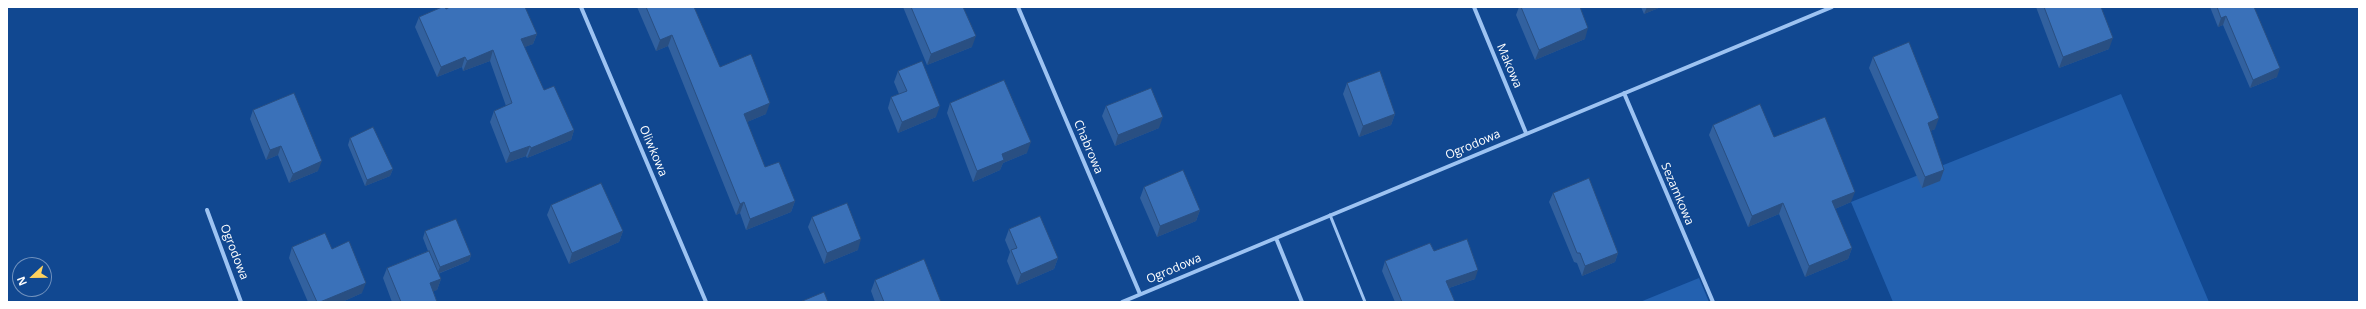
<!DOCTYPE html>
<html>
<head>
<meta charset="utf-8">
<style>
  body { margin:0 }
  #map { position:relative; width:2366px; height:309px; overflow:hidden; background:#114891; font-family:"Open Sans",sans-serif }
  canvas { display:block }
  .frame { position:absolute; inset:0; border:8px solid #fff; pointer-events:none }
  .north { position:absolute; left:12px; top:257px; width:40px; height:40px; box-sizing:border-box; background:#114891; border:1px solid #7091bd; border-radius:50%; rotate:248deg; font-size:11px; font-weight:700; line-height:16px; text-align:center; color:#fff }
  .north::after { content:''; display:block; margin:auto; width:14px; height:18px; background:#ffd25e; clip-path:polygon(50% 0,100% 100%,50% 72%,0 100%) }
</style>
</head>
<body>
<div id="map">
<canvas width="2366" height="309"></canvas>
<div class="frame"></div>
<div class="north">N</div>
</div>
<script>
const ctx = document.querySelector('canvas').getContext('2d');
ctx.lineJoin = 'round';
function fillPath(path, color) { ctx.fillStyle = color; ctx.fill(path, 'evenodd'); }
const poly = rows => new Path2D(rows.map(r => 'M' + r).join(''));
function stroke(path, color, width, dash) { ctx.strokeStyle = color; ctx.lineWidth = width; ctx.lineCap = dash ? 'butt' : 'round'; ctx.setLineDash(dash || []); ctx.stroke(path); }
function drawText(font, color, halo, rows, align = 'center') {
  ctx.font = font + ' "Open Sans",sans-serif'; ctx.lineWidth = 3; ctx.setLineDash([]); ctx.textBaseline = 'middle'; ctx.strokeStyle = halo; ctx.fillStyle = color; for (const [text, x, y, turn = 0] of rows) {
    ctx.save(); ctx.translate(x, y); ctx.rotate((+turn || 0) * Math.PI / 180); ctx.textAlign = isNaN(turn) ? turn : align; if (halo) ctx.strokeText(text, 0, 0); ctx.fillText(text, 0, 0); ctx.restore();
  }
}
fillPath(poly([
  [2121,94,2209,302,1893,302,1851,202],
  [1699,278,1709,302,1640,302]
]), '#2361b0');
stroke(poly([
  [1330,215,1365,302]
]), '#9dc3f2', 3);
stroke(poly([
  [581,7,706,302],
  [1018,7,1140,294],
  [1474,7,1526,133],
  [1624,93,1713,302],
  [207,210,241,302],
  [1276,238,1302,302],
  [1122,302,1832,7]
]), '#9dc3f2', 4);
fillPath(poly([
  [637,7,694,7,720,67,766,114,747,122,765,167,795,201,791,212,746,230,740,213,736,215,668,46,656,51],
  [903,7,963,7,972,47,927,65],
  [1519,7,1580,7,1585,39,1535,60,1516,15],
  [1641,7,1661,7,1644,14],
  [2036,7,2101,7,2109,49,2059,68],
  [2210,7,2254,7,2277,77,2250,88,2223,25,2218,27],
  [446,9,537,34,533,44,524,47,544,90,574,130,571,140,527,158,526,156,506,163,490,122,494,111,506,106,490,61,463,71,462,67,437,77,415,27,419,17],
  [1873,57,1935,129,1930,131,1940,181,1922,188,1869,68],
  [898,71,936,117,898,133,888,108,891,97,899,94,894,82],
  [1347,83,1395,114,1391,125,1359,137,1343,94],
  [950,103,1027,153,1003,163,1000,170,973,182,947,113],
  [1106,106,1159,128,1115,146,1102,116],
  [253,110,318,171,289,183,278,155,266,160,250,119],
  [1713,125,1774,137,1851,202,1835,209,1852,248,1848,259,1805,277,1779,214,1748,227,1709,135],
  [350,138,393,169,390,176,365,186,348,145],
  [1144,187,1200,210,1196,221,1157,237,1140,198],
  [1553,193,1618,253,1615,262,1582,276,1577,263,1574,262,1549,202],
  [551,205,623,231,619,242,569,264,547,215],
  [812,217,858,250,824,264,808,227],
  [1009,229,1058,258,1054,269,1017,285,1007,261,1010,252,1005,240],
  [425,231,471,255,469,261,438,274,441,279,437,290,433,291,437,302,392,302,383,278,387,268,428,251,423,238],
  [292,247,332,249,362,293,342,302,308,302,289,258],
  [1434,251,1475,279,1449,288,1455,302,1395,302,1382,271,1385,261],
  [875,280,941,302,875,302,871,291]
]), '#32619f');
fillPath(poly([
  [1647,7,1661,7,1644,14],
  [2226,16,2223,25,2218,27,2221,18],
  [1588,28,1585,39,1535,60,1539,50],
  [537,34,533,44,517,50,521,39],
  [672,35,668,46,656,51,660,40],
  [976,36,972,47,927,65,931,54],
  [2113,38,2109,49,2059,68,2063,57],
  [493,50,490,61,463,71,467,61],
  [465,57,462,67,437,77,441,67],
  [2280,68,2277,77,2250,88,2253,80],
  [770,103,766,114,740,125,744,114],
  [940,106,936,117,898,133,902,122],
  [1395,114,1391,125,1359,137,1363,126],
  [1163,117,1159,128,1115,146,1118,135],
  [1939,118,1935,129,1924,134,1928,123],
  [574,130,571,140,527,158,531,148],
  [1031,142,1027,153,1003,163,1000,170,973,182,977,171,1002,154],
  [281,146,278,155,266,160,270,150],
  [530,146,526,156,506,163,510,153],
  [322,161,318,171,289,183,293,174],
  [393,169,390,176,365,186,367,180],
  [1944,170,1940,181,1922,188,1925,177],
  [1855,192,1851,202,1828,212,1832,201],
  [795,201,791,212,746,230,750,219],
  [744,202,740,213,736,215,740,204],
  [1783,203,1779,214,1748,227,1752,216],
  [1200,210,1196,221,1157,237,1160,226],
  [623,231,619,242,569,264,572,253],
  [861,239,858,250,824,264,827,253],
  [1852,248,1848,259,1805,277,1809,266],
  [1618,253,1615,262,1582,276,1585,266],
  [471,255,469,261,437,274,440,267],
  [1058,258,1054,269,1017,285,1021,274],
  [1478,270,1475,279,1443,290,1446,281],
  [441,279,437,290,426,294,430,283],
  [366,283,362,293,342,302,320,302]
]), '#294f82');
const building = poly([
  [442,7,445,7,446,9,450,7,525,7,537,34,521,39,544,90,554,86,574,130,531,148,530,146,510,153,494,111,512,103,493,50,467,61,465,57,441,67,419,17,442,7],
  [646,7,694,7,720,67,751,54,770,103,744,114,765,167,779,162,795,201,750,219,744,202,740,204,672,35,660,40,646,7],
  [911,7,963,7,976,36,931,54,911,7],
  [1521,7,1580,7,1588,28,1539,50,1521,7],
  [2044,7,2101,7,2113,38,2063,57,2044,7],
  [2217,7,2254,7,2280,68,2253,80,2226,16,2221,18,2217,7],
  [1909,42,1939,118,1928,123,1944,170,1925,177,1873,57,1909,42],
  [922,61,940,106,902,122,891,97,907,91,898,71,922,61],
  [1380,71,1395,114,1363,126,1347,83,1380,71],
  [1004,80,1031,142,1002,154,1004,160,977,171,950,103,1004,80],
  [1151,88,1163,117,1118,135,1106,106,1151,88],
  [294,93,322,161,293,174,281,146,270,150,253,110,294,93],
  [1760,104,1774,137,1825,117,1855,192,1832,201,1852,248,1809,266,1783,203,1752,216,1713,125,1760,104],
  [373,127,393,169,367,180,350,138,373,127],
  [1183,170,1200,210,1160,226,1144,187,1183,170],
  [1589,178,1618,253,1585,266,1580,253,1577,253,1553,193,1589,178],
  [601,183,623,231,572,253,551,205,601,183],
  [847,203,861,239,827,253,812,217,847,203],
  [1040,216,1058,258,1021,274,1011,250,1017,248,1009,229,1040,216],
  [456,219,471,255,440,267,425,231,456,219],
  [325,233,332,249,349,241,366,283,320,302,317,302,292,247,325,233],
  [1467,239,1478,270,1446,281,1455,302,1402,302,1385,261,1430,243,1434,251,1467,239],
  [429,251,441,279,430,283,437,302,401,302,387,268,429,251],
  [924,259,941,302,884,302,875,280,924,259],
  [824,292,828,302,800,302,824,292]
]);
fillPath(building, '#3a71b9');
stroke(building, '#294f82', 1);
drawText('12px', '#fff', '#114891', [
  ["Makowa",1509,66,67],
  ["Ogrodowa",1473,145,-23],
  ["Chabrowa",1088,147,67],
  ["Oliwkowa",653,151,67],
  ["Sezamkowa",1677,194,67],
  ["Ogrodowa",234,252,69],
  ["Ogrodowa",1174,269,-23]
]);
</script>
</body>
</html>
